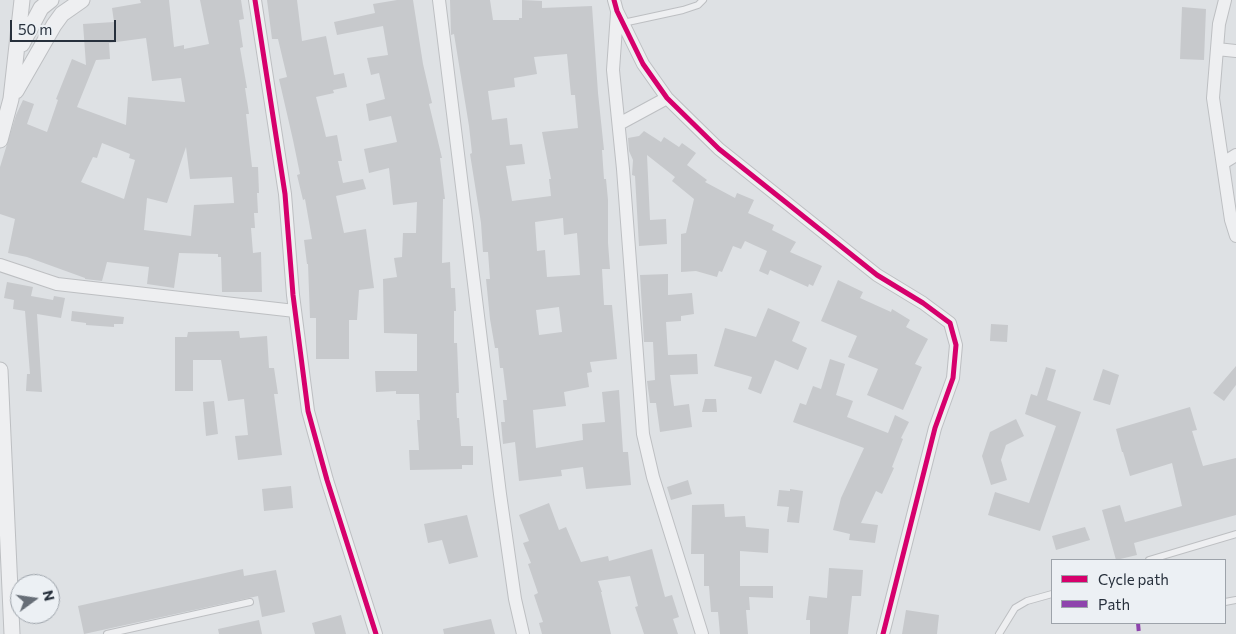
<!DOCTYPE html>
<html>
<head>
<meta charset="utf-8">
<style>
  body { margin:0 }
  #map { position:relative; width:1236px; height:634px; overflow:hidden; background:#dee1e4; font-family:Commissioner,sans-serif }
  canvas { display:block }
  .legend { position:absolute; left:1051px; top:559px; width:175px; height:65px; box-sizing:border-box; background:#ecf0f4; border:1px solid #9da3aa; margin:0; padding:6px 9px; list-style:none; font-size:15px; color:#27303c }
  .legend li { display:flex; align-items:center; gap:10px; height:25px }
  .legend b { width:25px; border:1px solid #9da3aa }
  .north { position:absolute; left:10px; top:574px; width:50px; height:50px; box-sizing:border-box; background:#ecf0f4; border:1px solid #9da3aa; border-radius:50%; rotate:76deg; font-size:14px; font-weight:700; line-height:20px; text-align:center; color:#27303c }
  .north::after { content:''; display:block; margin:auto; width:18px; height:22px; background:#676e77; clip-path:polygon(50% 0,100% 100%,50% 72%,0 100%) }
  .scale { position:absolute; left:10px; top:20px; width:106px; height:22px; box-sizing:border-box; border:2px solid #27303c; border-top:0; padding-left:6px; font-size:15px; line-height:18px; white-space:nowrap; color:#27303c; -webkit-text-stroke:4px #ecf0f4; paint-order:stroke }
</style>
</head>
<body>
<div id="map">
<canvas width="1236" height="634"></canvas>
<ul class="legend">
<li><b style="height:6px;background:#d6006c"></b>Cycle path</li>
<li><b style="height:6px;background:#8e44ad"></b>Path</li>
</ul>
<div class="north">N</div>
<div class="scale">50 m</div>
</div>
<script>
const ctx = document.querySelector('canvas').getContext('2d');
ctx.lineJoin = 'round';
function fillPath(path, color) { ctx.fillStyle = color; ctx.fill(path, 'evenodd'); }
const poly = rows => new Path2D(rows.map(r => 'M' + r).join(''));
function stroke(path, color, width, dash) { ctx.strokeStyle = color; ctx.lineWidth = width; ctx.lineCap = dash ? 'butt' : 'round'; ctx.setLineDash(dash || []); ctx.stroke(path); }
fillPath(poly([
  [140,0,169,0,174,47,184,45,184,49,209,44,200,0,241,0,244,19,239,20,243,47,240,48,247,88,245,88,249,114,246,114,252,167,258,167,259,193,257,193,258,213,254,213,255,228,251,228,253,253,261,252,262,292,222,292,221,257,218,257,218,254,179,253,174,288,147,284,149,267,107,262,102,281,85,279,85,278,27,257,8,253,15,219,0,214,0,167,16,115,23,100,34,104,27,124,47,132,58,100,56,99,72,59,86,65,83,24,114,22,112,8,141,3],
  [146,38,152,81,181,78,185,102,128,97,126,125,77,107,96,60,110,59,109,43],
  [102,143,130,154,129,158,135,160,124,199,81,182,93,157,97,158],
  [186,147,190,179,232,177,234,203,194,205,191,236,144,230,147,198,167,203],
  [267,0,297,0,302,41,326,36,334,75,344,73,347,87,333,90,334,93,316,97,326,137,337,135,342,161,338,161,343,183,363,179,366,189,336,196,344,233,366,229,374,288,359,290,357,320,349,320,349,359,316,359,316,318,310,318,308,264,307,264,304,240,312,239,305,199,303,200,297,175,300,174,293,140,279,79,287,77,278,39,272,39],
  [397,0,413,0,423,64,432,103,429,104,442,158,440,158,445,199,443,199,442,263,450,262,451,288,455,288,456,311,454,311,454,343,457,343,459,393,456,393,457,418,459,418,461,446,473,446,473,465,462,465,462,469,410,470,409,450,419,450,417,420,420,420,419,394,396,394,396,391,376,392,375,371,417,371,417,334,384,333,383,279,397,277,394,258,402,257,403,233,416,233,417,202,393,205,389,168,369,173,364,149,397,142,391,116,369,121,366,104,385,99,379,73,371,75,367,58,388,55,383,26,337,35,334,22,375,13,373,4],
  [450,0,490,0,493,20,519,20,519,18,522,18,522,0,542,1,542,8,592,6,598,93,604,150,602,150,604,179,606,179,608,200,608,243,610,269,602,269,604,305,612,305,617,359,590,362,592,372,587,373,589,387,564,392,566,406,533,410,536,448,583,440,582,424,605,422,602,392,619,390,623,452,628,452,631,485,586,489,583,467,561,470,562,476,519,481,515,442,503,444,501,422,505,422,503,400,507,400,503,368,500,368,498,348,495,348,490,319,486,279,490,279,488,252,483,252,481,223,470,154,472,153,469,126,454,34,451,35],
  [567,54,571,95,575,95,578,128,542,132,551,179,549,179,551,196,512,201,506,166,525,164,522,144,510,145,507,118,492,120,488,91,515,87,514,78,537,74,534,57],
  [563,218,564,235,577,233,580,275,547,277,545,250,537,251,535,222],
  [559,307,562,332,539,335,536,310],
  [1182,7,1206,9,1204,60,1180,59],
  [644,131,661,142,664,137,679,147,682,143,696,153,687,165,707,180,705,182,735,198,737,193,754,200,748,213,774,225,772,230,796,242,790,252,822,266,813,286,809,284,808,287,770,270,768,275,759,271,767,251,745,241,741,249,733,246,722,272,719,271,717,277,696,271,681,272,681,234,686,233,694,199,672,181,675,177,647,155,650,220,666,219,667,244,639,246,635,176,632,175,633,160,629,151,628,138,639,136],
  [668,274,668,295,692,293,694,314,681,316,681,321,666,322,668,355,697,354,698,374,670,375,674,406,689,404,692,427,660,432,656,403,650,403,647,381,655,380,653,342,644,342,640,275],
  [838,280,863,292,860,298,891,312,892,309,910,320,906,327,928,339,915,364,922,367,903,410,867,395,878,369,848,357,857,336,821,321],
  [7,282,33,287,31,296,53,300,54,296,65,298,61,318,37,314,42,392,26,391,27,374,30,374,25,311,13,309,14,300,4,298],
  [768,308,800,322,792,341,807,348,798,370,775,360,761,394,748,389,752,377,714,366,725,328,756,337],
  [72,311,124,317,123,324,114,324,114,327,86,325,86,323,71,321],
  [991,324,1008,325,1007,342,990,341],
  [239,331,240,338,267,336,269,368,274,368,278,394,274,394,282,455,238,460,235,436,248,435,244,399,228,401,221,360,193,360,193,391,175,391,175,337,187,337,188,332],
  [830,359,845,364,836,395,853,401,847,417,888,433,895,415,909,422,901,438,903,439,892,467,894,468,882,494,876,491,861,523,878,525,875,543,849,540,850,534,833,530,841,498,864,448,793,422,800,403,806,405,813,386,821,389],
  [1236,366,1236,385,1224,401,1213,393],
  [1046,367,1056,370,1047,400,1081,412,1040,531,988,515,995,492,1029,503,1056,426,1025,414,1031,394,1037,396],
  [1103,369,1119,375,1110,405,1093,400],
  [705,399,716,399,717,412,702,412],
  [214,401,218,434,206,436,203,402],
  [1190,407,1197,430,1192,431,1203,466,1236,458,1236,515,1134,543,1137,555,1116,560,1102,510,1120,505,1125,522,1182,506,1172,463,1130,476,1123,452,1122,452,1116,429],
  [1016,419,1024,436,1006,445,1001,460,1007,480,991,485,982,456,990,432],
  [688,480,692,494,671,500,667,487],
  [291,486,293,508,264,511,262,489],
  [790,489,803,491,799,523,787,522,789,507,777,506,779,490,790,491],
  [549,503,559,530,566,527,581,562,608,556,609,561,652,549,665,597,672,595,679,617,673,619,678,634,644,634,635,607,638,606,630,576,598,581,602,592,601,592,611,634,542,634,539,623,543,622,534,595,538,593,528,564,531,563,523,543,529,541,519,515],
  [724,504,725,517,745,516,746,527,769,529,768,553,740,551,740,586,773,586,773,598,749,597,750,610,746,610,748,634,720,634,718,612,711,612,709,586,704,586,704,554,691,554,692,505],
  [467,515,478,557,449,564,442,540,428,543,424,524],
  [1085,527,1090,540,1056,550,1052,536],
  [829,568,863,570,861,596,852,596,848,634,810,634,810,620,806,620,809,596,827,598],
  [243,569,244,576,276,570,285,612,262,617,258,596,84,634,78,606],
  [906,610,939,615,937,634,902,634],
  [341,615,346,634,315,634,312,623],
  [491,619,495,634,444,634,443,629],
  [259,620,262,634,219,634,218,629]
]), '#c7c9cc');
const service = poly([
  [623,23,683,10,698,5,703,0],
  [1149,560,1236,534],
  [1225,602,1236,600],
  [107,634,250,602],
  [999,634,1015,608,1027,601,1052,594]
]);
const minor = poly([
  [255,0,285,194,293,295,308,411,327,480,376,634],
  [439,0,500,494,515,599,523,634],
  [614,0,617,11,643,64,667,98,719,149,877,275,923,303,950,323,956,345,953,378,935,428,883,634],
  [1225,0,1219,24,1213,98,1231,220,1236,236],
  [617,13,613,70,623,169,643,434,653,477,702,634],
  [1217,49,1236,51],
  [619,124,667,98],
  [1223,163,1236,155],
  [0,265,57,284,295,311]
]);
const tertiary = poly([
  [22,44,41,8,51,0],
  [16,91,54,25,62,14,82,0],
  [0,140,11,99,22,0],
  [0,370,12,634]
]);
stroke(service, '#bdbfc2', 8);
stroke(minor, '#bdbfc2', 14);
stroke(tertiary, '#bdbfc2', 17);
stroke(service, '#eeeff1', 6);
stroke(minor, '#eeeff1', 12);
stroke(tertiary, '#eeeff1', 15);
stroke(poly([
  [1138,623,1139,634]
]), '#8e44ad', 4, [8, 4]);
stroke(poly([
  [255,0,285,194,293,295,308,411,327,480,376,634],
  [614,0,617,11,643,64,667,98,719,149,877,275,923,303,950,323,956,345,953,378,935,428,883,634]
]), '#d6006c', 5);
</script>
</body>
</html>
